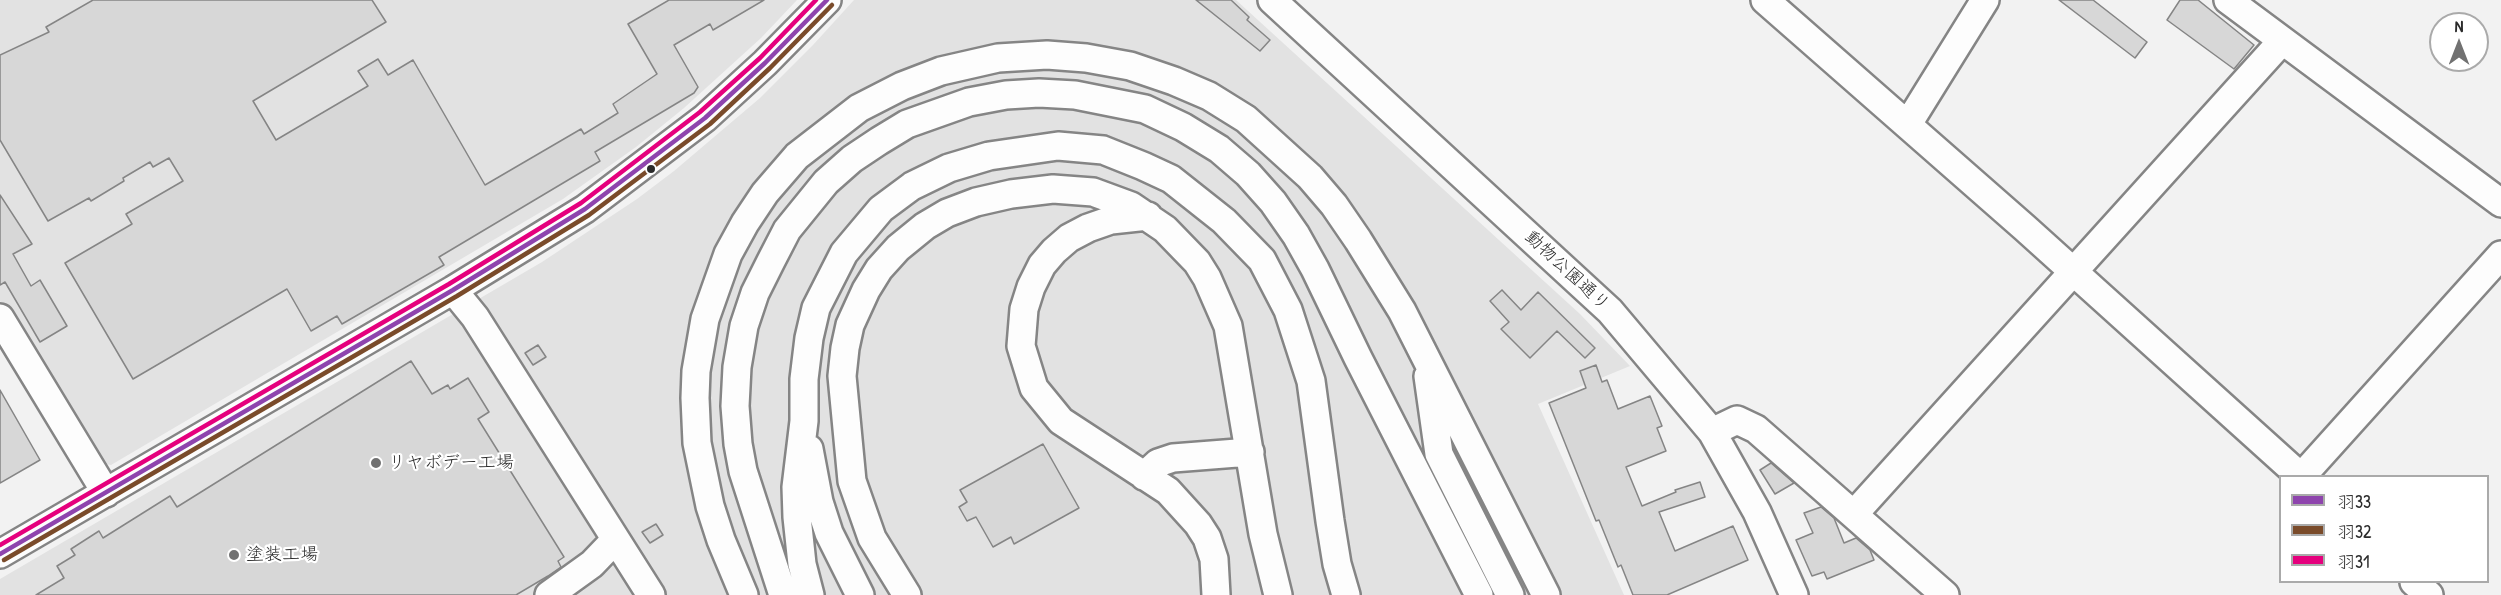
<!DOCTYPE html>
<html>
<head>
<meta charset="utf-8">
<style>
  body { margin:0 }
  #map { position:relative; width:2501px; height:595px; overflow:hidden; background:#f2f2f2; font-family:"Patrick Hand","Klee One",sans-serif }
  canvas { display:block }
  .legend { position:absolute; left:2279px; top:475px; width:210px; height:108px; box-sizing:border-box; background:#fff; border:2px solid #aaa; margin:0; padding:8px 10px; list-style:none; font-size:18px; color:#2b2b2b }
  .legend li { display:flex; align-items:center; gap:12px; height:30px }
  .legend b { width:30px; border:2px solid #aaa }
  .north { position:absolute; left:2429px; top:12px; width:60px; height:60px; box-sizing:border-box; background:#fff; border:2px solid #aaa; border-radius:50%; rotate:0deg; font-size:16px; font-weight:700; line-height:24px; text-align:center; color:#2b2b2b }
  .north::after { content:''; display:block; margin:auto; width:21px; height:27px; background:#717171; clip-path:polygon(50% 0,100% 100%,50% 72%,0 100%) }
</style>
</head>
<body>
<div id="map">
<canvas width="2501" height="595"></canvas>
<ul class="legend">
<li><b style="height:8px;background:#8e44ad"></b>羽33</li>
<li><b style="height:8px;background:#7a4b2a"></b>羽32</li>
<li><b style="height:8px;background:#e5007d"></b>羽31</li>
</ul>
<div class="north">N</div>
</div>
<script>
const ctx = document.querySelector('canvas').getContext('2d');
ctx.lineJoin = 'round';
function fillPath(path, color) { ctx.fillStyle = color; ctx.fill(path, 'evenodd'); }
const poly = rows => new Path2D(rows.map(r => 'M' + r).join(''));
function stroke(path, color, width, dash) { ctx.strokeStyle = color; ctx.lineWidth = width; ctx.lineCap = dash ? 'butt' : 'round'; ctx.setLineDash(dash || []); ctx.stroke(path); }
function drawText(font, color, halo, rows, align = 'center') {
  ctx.font = font + ' "Patrick Hand","Klee One",sans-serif'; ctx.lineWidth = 4.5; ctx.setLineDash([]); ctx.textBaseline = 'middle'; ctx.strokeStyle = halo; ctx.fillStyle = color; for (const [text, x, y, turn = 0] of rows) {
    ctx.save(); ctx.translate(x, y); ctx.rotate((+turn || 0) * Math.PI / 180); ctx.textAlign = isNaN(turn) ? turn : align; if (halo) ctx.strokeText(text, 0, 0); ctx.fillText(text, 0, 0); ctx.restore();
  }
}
fillPath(poly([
  [0,0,797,0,761,38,684,108,636,147,563,199,111,465,100,463,0,301],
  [854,0,1236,0,1580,314,1630,366,1538,404,1624,595,0,595,0,579,542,262,637,199,674,171,760,98,813,45]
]), '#e2e2e2');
const building = poly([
  [93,0,372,0,386,22,253,101,276,140,368,86,358,71,378,59,388,75,413,60,485,185,581,129,584,134,618,113,613,104,657,74,628,24,669,0,764,0,713,30,710,24,674,45,698,87,694,93,595,152,600,161,439,257,444,265,342,324,337,316,311,331,287,289,133,379,65,263,132,224,126,214,183,181,169,158,153,167,150,162,123,178,124,181,91,201,89,198,48,221,0,140,0,55,49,32,46,27,93,0],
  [1196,0,1231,0,1249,17,1247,20,1270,40,1260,51,1196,0],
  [2059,0,2093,0,2147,42,2135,58,2059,0],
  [2180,0,2198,0,2254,45,2234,69,2167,20,2180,0],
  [0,195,32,244,13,254,31,286,40,280,67,326,40,342,5,282,0,285,0,195],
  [1502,290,1521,310,1538,292,1595,348,1585,358,1557,331,1530,358,1501,329,1509,322,1490,301,1502,290],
  [538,345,546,357,533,365,525,353,538,345],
  [411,361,432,394,448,385,450,389,468,378,489,412,478,419,564,557,558,561,561,567,548,576,516,595,36,595,64,578,57,566,75,555,71,549,99,531,103,538,170,496,177,507,411,361],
  [1596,365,1602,382,1607,380,1618,409,1650,396,1662,426,1657,428,1666,451,1626,467,1642,506,1676,492,1675,490,1700,482,1705,497,1659,512,1675,551,1733,526,1748,560,1667,595,1633,595,1621,565,1618,567,1599,520,1596,521,1549,403,1586,388,1580,371,1596,365],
  [0,390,40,460,0,483,0,390],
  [1043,444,1079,508,1014,544,1011,537,993,547,976,517,967,521,959,507,967,502,960,490,1043,444],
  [1771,463,1794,483,1775,494,1760,470,1771,463],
  [1821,507,1834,518,1844,543,1856,538,1870,550,1874,560,1827,579,1824,572,1812,576,1796,540,1813,533,1804,513,1821,507],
  [656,524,663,535,650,543,642,532,656,524]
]);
fillPath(building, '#d7d7d7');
stroke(building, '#858585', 1.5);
const minor = poly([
  [1272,0,1610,311,1712,432,1757,512,1794,595],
  [1765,0,2025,228,2300,476],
  [2228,0,2501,203],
  [1908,124,1985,0],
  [1148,216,1111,220,1088,228,1069,238,1054,251,1042,265,1031,287,1024,309,1021,346,1034,388,1061,421,1168,491,1198,524,1207,538,1214,559,1216,595],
  [453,290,475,317,651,595],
  [0,318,106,493],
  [1428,376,1439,454,1510,595],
  [1712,432,1737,420,1756,429,1945,595],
  [809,449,819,502,829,533,860,595],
  [1144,476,1158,463,1173,458,1250,452],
  [2302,476,2501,255],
  [1854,514,2282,41],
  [0,554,453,290,585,209,705,118,765,63,827,0],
  [2414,582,2429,595],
  [549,595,592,564,615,540],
  [744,595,721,540,710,506,697,443,695,398,696,371,705,319,728,254,745,223,765,193,797,156,859,108,902,86,941,71,998,58,1047,55,1086,58,1130,66,1174,81,1209,96,1246,119,1310,177,1334,205,1358,240,1402,311,1546,595],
  [783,595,743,471,738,444,735,406,737,367,744,326,755,293,771,261,787,230,826,182,852,159,879,141,907,124,969,102,1006,95,1039,93,1075,95,1145,109,1183,127,1219,149,1248,174,1273,202,1296,235,1315,269,1358,358,1479,595],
  [810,595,802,564,797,517,796,487,804,421,804,379,809,338,816,308,844,253,881,209,912,186,949,168,989,156,1058,146,1103,150,1143,166,1171,179,1224,221,1262,260,1288,310,1311,381,1330,521,1337,564,1346,595],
  [907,595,872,538,852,481,842,376,845,348,850,325,866,290,879,269,898,248,925,226,947,213,976,202,1011,194,1053,189,1093,192,1131,206,1165,229,1197,262,1207,278,1228,326,1263,534,1278,595]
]);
stroke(minor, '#858585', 32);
stroke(minor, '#fdfdfd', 27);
stroke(poly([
  [0,554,453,290,585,209,705,118,765,63,827,0]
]), '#8e44ad', 4.5);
stroke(poly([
  [4,560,457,296,589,215,710,124,770,68,832,5]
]), '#7a4b2a', 4.5);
stroke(poly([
  [0,545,449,284,581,203,700,112,760,58,816,0]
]), '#e5007d', 4.5);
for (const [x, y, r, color] of [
  [651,169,5,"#2b2b2b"],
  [376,463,6,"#717171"],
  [234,555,6,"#717171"]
]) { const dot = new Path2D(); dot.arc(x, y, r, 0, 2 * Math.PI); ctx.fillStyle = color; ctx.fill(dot); stroke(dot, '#fff', 2); }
drawText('18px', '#2b2b2b', '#fff', [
  ["動物公園通り",1567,271,43]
]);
drawText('18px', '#2b2b2b', '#fff', [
  ["リヤボデー工場",388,463],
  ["塗装工場",246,555]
], 'left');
</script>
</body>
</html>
